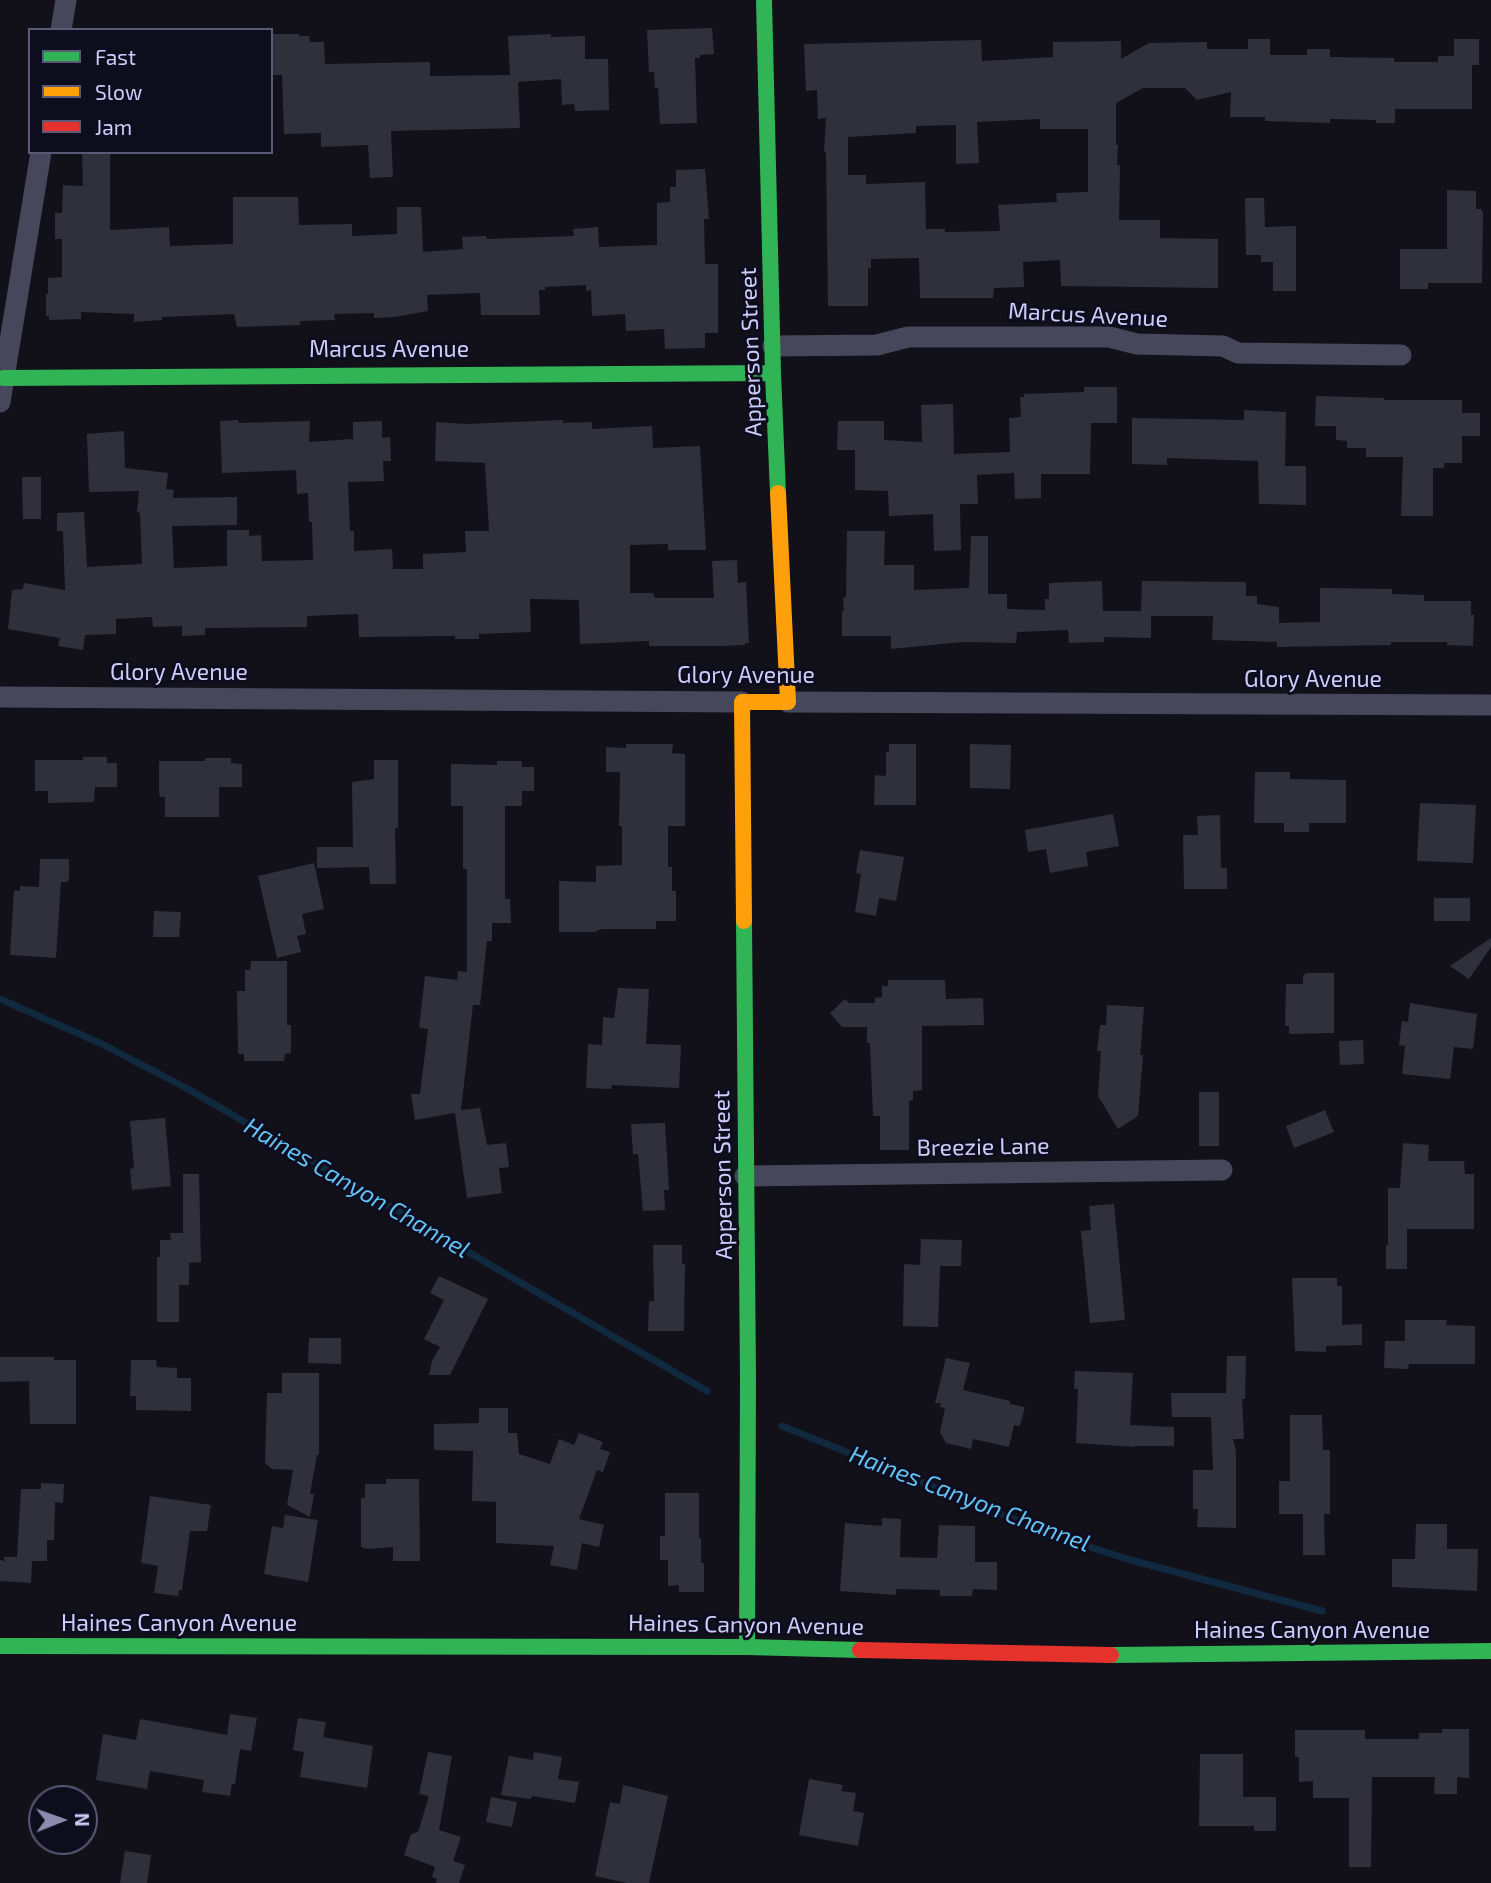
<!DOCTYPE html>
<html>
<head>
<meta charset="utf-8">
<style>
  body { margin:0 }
  #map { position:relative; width:1491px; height:1883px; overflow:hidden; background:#12111a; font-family:"Exo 2",sans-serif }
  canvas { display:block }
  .legend { position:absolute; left:28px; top:28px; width:245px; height:126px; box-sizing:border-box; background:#0e0d1e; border:2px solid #5a5a77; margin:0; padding:9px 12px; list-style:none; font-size:21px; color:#cdcdfc }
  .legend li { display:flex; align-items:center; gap:14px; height:35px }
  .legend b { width:35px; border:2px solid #5a5a77 }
  .north { position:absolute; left:28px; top:1785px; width:70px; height:70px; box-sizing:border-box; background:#0e0d1e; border:2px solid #5a5a77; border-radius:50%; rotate:89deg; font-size:19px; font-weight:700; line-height:28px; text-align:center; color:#cdcdfc }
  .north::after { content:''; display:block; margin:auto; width:24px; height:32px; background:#8c8bad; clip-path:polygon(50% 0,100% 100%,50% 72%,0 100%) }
</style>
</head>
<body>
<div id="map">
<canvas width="1491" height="1883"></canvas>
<ul class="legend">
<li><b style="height:9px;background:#30b455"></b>Fast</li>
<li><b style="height:9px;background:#ff9f0a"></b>Slow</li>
<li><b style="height:9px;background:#e5322d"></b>Jam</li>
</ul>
<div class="north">N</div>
</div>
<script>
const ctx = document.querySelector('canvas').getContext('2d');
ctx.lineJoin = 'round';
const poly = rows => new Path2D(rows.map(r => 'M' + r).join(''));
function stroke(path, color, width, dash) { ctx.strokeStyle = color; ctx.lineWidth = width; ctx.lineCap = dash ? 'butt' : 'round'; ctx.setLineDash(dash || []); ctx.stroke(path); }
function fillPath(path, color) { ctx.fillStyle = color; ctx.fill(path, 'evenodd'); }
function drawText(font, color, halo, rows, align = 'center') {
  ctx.font = font + ' "Exo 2",sans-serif'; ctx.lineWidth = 6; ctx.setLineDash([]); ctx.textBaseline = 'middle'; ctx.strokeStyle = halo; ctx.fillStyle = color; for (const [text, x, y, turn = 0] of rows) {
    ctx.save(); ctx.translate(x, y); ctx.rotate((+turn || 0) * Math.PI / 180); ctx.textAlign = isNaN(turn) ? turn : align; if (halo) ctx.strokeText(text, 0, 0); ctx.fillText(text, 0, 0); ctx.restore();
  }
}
stroke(poly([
  [0,999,102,1044,188,1089,707,1391],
  [782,1426,1056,1536,1127,1559,1322,1611]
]), '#11293f', 7);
fillPath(poly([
  [712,28,714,54,700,55,700,58,695,58,697,123,660,124,658,88,655,88,654,72,649,72,647,30],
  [271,34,299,34,299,36,309,36,310,42,324,42,325,64,430,62,430,76,510,75,508,36,551,34,551,37,585,36,585,59,608,59,609,110,575,111,574,104,562,105,561,79,518,82,520,128,391,131,393,177,370,178,368,145,321,147,321,133,284,134,282,75,271,75],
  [1248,39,1270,39,1270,55,1307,55,1307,49,1330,49,1330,57,1394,58,1394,62,1438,62,1438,56,1454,56,1454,39,1479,39,1479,65,1472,65,1472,109,1395,109,1395,123,1376,123,1376,120,1330,119,1330,123,1265,121,1265,117,1230,117,1231,92,1197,100,1185,88,1143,88,1116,103,1116,145,1118,145,1117,165,1120,165,1119,220,1160,220,1160,238,1218,239,1218,288,1061,286,1060,260,1023,262,1024,287,994,288,993,298,920,298,919,258,871,259,871,268,868,268,868,306,828,306,826,152,824,152,826,118,818,119,817,90,806,91,804,44,981,40,982,61,1053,57,1053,42,1121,41,1121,59,1149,43,1207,42,1207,49,1248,49],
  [1040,119,1040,129,1088,129,1088,192,1056,193,1057,202,998,205,1000,231,945,232,945,229,926,229,925,182,866,184,866,175,848,175,848,137,916,133,916,126,956,125,956,164,979,163,977,122],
  [82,152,110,152,110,230,169,227,170,246,233,244,233,197,298,197,299,225,352,224,352,236,397,234,397,207,421,207,423,252,463,249,462,237,486,236,487,239,574,236,573,229,598,227,599,247,657,245,657,203,670,202,670,187,676,187,676,170,705,169,709,219,704,219,705,264,718,264,718,333,705,333,705,348,665,349,664,329,626,331,625,314,592,316,591,290,586,291,586,285,545,287,545,290,539,290,540,315,481,315,480,293,427,295,428,311,395,317,374,318,374,313,334,314,335,320,300,321,300,325,237,327,234,314,162,317,162,320,134,322,134,314,81,312,81,319,49,320,49,316,46,316,46,294,48,294,48,278,62,277,62,239,55,239,55,213,62,213,63,185,83,186],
  [1447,190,1476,191,1476,209,1481,209,1483,213,1482,283,1428,283,1428,289,1400,289,1400,249,1447,249],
  [1245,198,1264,198,1265,227,1296,226,1296,291,1273,291,1273,262,1261,262,1261,255,1246,255],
  [1084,387,1117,387,1117,423,1091,423,1090,474,1041,474,1041,498,1015,499,1014,473,977,475,978,504,960,504,961,550,934,551,933,514,889,516,888,491,855,490,855,450,837,450,838,421,884,421,884,440,922,442,921,405,953,404,954,454,1010,452,1009,418,1021,417,1020,397,1024,397,1024,394,1084,392],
  [1316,396,1384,398,1384,400,1462,400,1462,413,1480,413,1480,436,1462,436,1462,463,1444,463,1444,468,1433,468,1433,516,1401,516,1403,457,1366,457,1366,448,1347,448,1347,441,1336,440,1336,426,1315,426],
  [1244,410,1286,412,1285,466,1306,466,1306,505,1259,504,1258,461,1167,458,1167,465,1132,464,1132,418,1244,420],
  [238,420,239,423,310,421,309,442,353,439,353,422,382,421,382,438,390,437,391,461,383,461,384,481,348,482,350,531,354,531,354,551,392,549,393,569,423,569,423,554,466,552,465,531,489,531,485,463,435,461,436,422,466,424,563,420,563,423,592,422,592,429,652,426,653,448,700,446,706,550,668,550,668,544,630,545,630,593,653,593,655,598,714,598,712,561,737,560,738,583,746,582,749,643,745,643,745,645,722,646,649,646,649,641,580,644,579,600,530,599,531,632,479,634,479,639,455,639,455,636,359,637,358,614,307,616,307,627,205,628,205,635,182,636,182,626,153,627,152,617,116,619,116,634,85,635,83,650,58,646,60,638,8,629,12,590,23,589,24,583,65,590,63,531,57,531,57,513,84,512,87,567,142,564,140,513,137,512,139,491,89,492,87,434,124,431,125,468,168,473,166,489,174,490,173,498,237,497,237,525,172,526,174,568,227,566,227,530,249,530,249,536,261,535,262,561,313,560,312,522,309,522,308,493,297,494,296,470,222,473,220,421],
  [22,477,41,477,41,519,23,519],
  [847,531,885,531,884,565,914,565,914,590,969,588,971,536,988,536,988,594,1007,594,1007,609,1045,610,1045,599,1049,599,1049,583,1102,581,1103,611,1141,611,1142,581,1246,582,1246,596,1257,596,1257,604,1279,607,1279,623,1320,622,1320,588,1392,589,1392,594,1424,595,1424,601,1471,601,1471,615,1474,615,1473,646,1447,645,1447,642,1391,642,1391,645,1277,647,1277,642,1212,640,1213,616,1151,616,1151,638,1104,637,1104,642,1069,643,1068,630,1017,632,1016,643,963,642,891,649,891,636,842,636,842,611,844,611,843,598,846,597],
  [626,744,673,744,672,753,685,754,685,826,668,826,668,867,672,867,672,891,676,891,676,921,656,921,656,929,601,929,595,932,559,932,559,881,596,882,596,866,622,865,622,826,619,826,620,772,606,772,606,747,626,748],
  [889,744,916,744,916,805,874,805,875,775,886,776,886,752,889,752],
  [970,744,1011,745,1010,789,970,788],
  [83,757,107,757,107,763,117,763,117,787,95,787,94,802,48,803,48,791,35,791,35,760,83,760],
  [205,758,231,758,231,763,242,764,242,787,219,787,219,817,165,817,165,797,160,797,159,792,159,761,205,761],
  [374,760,398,760,398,828,395,828,396,884,370,884,369,867,317,868,317,847,353,847,352,782,374,779],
  [497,761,522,761,522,767,534,767,534,791,522,791,522,806,505,806,505,899,510,899,511,923,492,923,492,941,487,941,480,1005,473,1005,461,1110,480,1108,487,1145,506,1143,509,1167,499,1168,502,1193,467,1198,455,1113,415,1120,411,1094,420,1094,428,1029,419,1028,425,976,457,980,458,971,467,972,467,869,463,869,463,806,451,806,451,764,497,765],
  [1255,772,1290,772,1290,779,1346,780,1346,823,1309,823,1309,832,1284,832,1284,823,1254,823],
  [1420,803,1476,805,1473,863,1417,861],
  [1113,814,1119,846,1086,852,1088,866,1050,873,1046,849,1028,852,1025,830],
  [1220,815,1221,868,1227,868,1227,889,1184,889,1183,835,1198,835,1197,816],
  [860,850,904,857,896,901,879,898,876,916,855,912,861,874,856,873],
  [40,859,69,859,69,878,67,882,61,882,56,958,10,955,14,890,20,891,20,886,39,887],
  [314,863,324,909,302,914,306,934,297,936,301,952,277,958,258,876],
  [1434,898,1470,898,1470,921,1434,921],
  [154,911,181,912,179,937,153,937],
  [1491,938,1491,947,1469,979,1450,966],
  [251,961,287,961,287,1025,291,1025,291,1053,285,1054,284,1061,244,1061,244,1054,238,1054,237,991,245,991,245,970,250,970],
  [1306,973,1334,973,1334,1033,1289,1034,1289,1026,1285,1026,1286,984,1303,984,1303,976],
  [888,980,945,980,946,999,983,998,984,1025,922,1026,922,1090,913,1091,913,1100,909,1101,909,1150,880,1150,880,1116,873,1116,870,1043,867,1043,867,1027,842,1027,830,1013,845,999,849,1003,875,1003,875,998,882,997,882,986,888,986],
  [618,988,649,989,646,1044,681,1045,679,1088,612,1085,611,1089,586,1088,588,1044,602,1045,603,1017,614,1018],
  [1410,1003,1477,1014,1473,1049,1454,1047,1450,1079,1402,1074,1405,1046,1399,1045,1402,1021,1408,1022],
  [1107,1005,1144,1007,1140,1055,1143,1055,1138,1116,1118,1129,1098,1096,1101,1051,1097,1051,1100,1025,1106,1025],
  [1363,1040,1364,1064,1340,1065,1339,1041],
  [1199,1092,1219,1092,1219,1146,1199,1146],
  [1325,1110,1334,1132,1294,1148,1286,1126],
  [165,1118,171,1186,132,1190,130,1169,134,1168,130,1121],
  [665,1123,669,1190,664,1190,665,1210,643,1211,638,1154,633,1154,631,1124],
  [1403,1143,1429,1145,1428,1161,1464,1161,1465,1174,1474,1174,1474,1229,1407,1229,1407,1269,1386,1269,1386,1245,1388,1245,1388,1188,1400,1188],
  [183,1174,199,1174,201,1262,189,1263,189,1285,179,1285,179,1322,157,1322,157,1257,160,1257,160,1240,171,1240,170,1233,183,1233],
  [1114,1204,1125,1320,1090,1323,1081,1231,1091,1230,1089,1206],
  [921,1239,962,1240,961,1266,940,1266,938,1327,903,1326,904,1264,920,1265],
  [653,1245,682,1245,682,1264,685,1264,684,1331,648,1331,649,1301,654,1301],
  [439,1276,488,1299,450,1375,429,1375,432,1361,440,1347,424,1339,444,1300,430,1293],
  [1292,1278,1337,1278,1337,1286,1342,1286,1342,1325,1362,1324,1362,1345,1326,1346,1326,1352,1295,1351],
  [1405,1320,1447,1320,1446,1325,1475,1326,1475,1364,1409,1364,1408,1369,1384,1368,1385,1341,1405,1341],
  [309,1338,341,1338,341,1364,308,1363],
  [1227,1356,1246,1356,1245,1399,1242,1399,1244,1439,1233,1439,1236,1451,1236,1528,1197,1527,1198,1509,1193,1509,1193,1470,1213,1470,1211,1417,1172,1417,1171,1393,1226,1393],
  [0,1357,54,1357,54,1360,76,1360,76,1424,30,1424,29,1381,0,1382],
  [946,1358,970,1363,963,1390,1010,1401,1010,1404,1025,1407,1020,1426,1014,1425,1009,1447,973,1439,971,1449,946,1443,940,1432,945,1408,940,1407,941,1403,935,1403],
  [131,1360,156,1360,157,1367,177,1368,177,1378,191,1378,191,1411,136,1410,136,1396,130,1396],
  [1075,1371,1133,1373,1130,1425,1174,1427,1174,1446,1134,1446,1134,1447,1076,1443,1078,1389,1074,1389],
  [282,1373,319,1373,319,1455,317,1455,310,1494,314,1494,310,1517,287,1505,293,1470,272,1469,265,1463,267,1393,282,1393],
  [479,1408,508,1408,508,1433,517,1433,519,1454,550,1464,559,1439,574,1445,579,1433,603,1442,600,1449,610,1452,603,1472,597,1470,579,1519,604,1525,599,1547,582,1543,577,1570,550,1565,554,1546,496,1543,496,1502,472,1501,473,1451,434,1450,434,1424,479,1423],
  [1290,1415,1322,1415,1323,1450,1330,1450,1330,1514,1324,1514,1325,1555,1303,1555,1303,1514,1279,1514,1279,1481,1290,1481],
  [386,1479,419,1479,420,1561,393,1561,393,1547,368,1549,361,1547,361,1498,365,1498,365,1484,386,1484],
  [41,1483,64,1484,63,1503,55,1502,54,1540,47,1540,47,1561,32,1561,31,1583,0,1581,0,1560,5,1561,4,1557,17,1557,21,1489,41,1489],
  [665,1493,699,1493,699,1538,701,1538,701,1563,704,1563,704,1592,679,1592,679,1585,668,1586,668,1560,660,1560,660,1536,665,1536],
  [150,1496,211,1505,207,1531,190,1531,182,1590,179,1590,178,1596,154,1593,158,1566,141,1563],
  [285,1515,318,1520,308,1582,264,1574,272,1526,283,1528],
  [882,1518,901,1519,900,1557,937,1558,939,1525,975,1526,975,1562,997,1562,997,1590,973,1589,972,1596,940,1596,940,1590,896,1589,896,1595,840,1591,845,1523,882,1526],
  [1416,1524,1447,1524,1447,1549,1478,1549,1477,1591,1392,1587,1392,1559,1415,1559],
  [230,1714,257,1718,251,1751,240,1749,235,1784,232,1784,230,1796,202,1792,204,1780,150,1771,147,1789,96,1780,103,1734,136,1740,140,1719,227,1735],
  [298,1718,326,1722,323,1737,373,1746,367,1788,300,1777,304,1752,293,1750],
  [1442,1729,1469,1729,1469,1778,1457,1777,1457,1794,1434,1794,1435,1777,1372,1777,1371,1867,1349,1867,1349,1798,1313,1798,1313,1781,1299,1782,1299,1757,1295,1757,1295,1730,1365,1730,1365,1739,1419,1739,1419,1733,1442,1733],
  [428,1752,452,1756,439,1830,461,1837,453,1861,465,1865,459,1883,436,1883,437,1879,432,1877,435,1867,404,1855,411,1834,418,1832,429,1796,419,1794],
  [534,1752,562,1757,558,1779,579,1782,575,1803,532,1796,531,1799,501,1795,509,1756,533,1760],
  [1200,1754,1243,1754,1243,1797,1276,1797,1276,1831,1254,1831,1254,1826,1199,1826],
  [809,1779,843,1785,841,1791,856,1793,853,1811,864,1813,858,1846,799,1835],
  [623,1785,668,1796,649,1883,627,1883,595,1876,610,1802,620,1804],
  [491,1797,517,1802,512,1827,486,1822],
  [125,1851,151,1855,147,1883,120,1883]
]), '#302f3c');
stroke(poly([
  [61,30,66,0],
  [773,346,877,345,908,337,1109,337,1137,344,1223,346,1238,353,1401,355],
  [0,402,41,152],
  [0,697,742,702],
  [788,702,1491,705],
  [745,1176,1222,1170]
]), '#46475b', 21);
stroke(poly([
  [764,0,773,373,778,493],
  [4,378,773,373],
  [744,921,748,1378,747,1647],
  [0,1646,747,1647,860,1650],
  [1111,1655,1491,1651]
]), '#30b455', 16);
stroke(poly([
  [744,921,742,702,788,702,778,493]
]), '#ff9f0a', 16);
stroke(poly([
  [860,1650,1111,1655]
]), '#e5322d', 16);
drawText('23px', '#cdcdfc', '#0e0d1e', [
  ["Marcus Avenue",1088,315,3],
  ["Marcus Avenue",389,349],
  ["Apperson Street",751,352,-92],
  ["Glory Avenue",179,672],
  ["Glory Avenue",746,675],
  ["Glory Avenue",1313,679],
  ["Breezie Lane",983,1147,-1],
  ["Apperson Street",723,1175,-91],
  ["Haines Canyon Avenue",179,1623],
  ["Haines Canyon Avenue",746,1625,1],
  ["Haines Canyon Avenue",1312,1630]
]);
drawText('italic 24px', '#62c1f5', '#0e0d1e', [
  ["Haines Canyon Channel",357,1188,30],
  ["Haines Canyon Channel",970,1499,21]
]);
</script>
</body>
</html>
